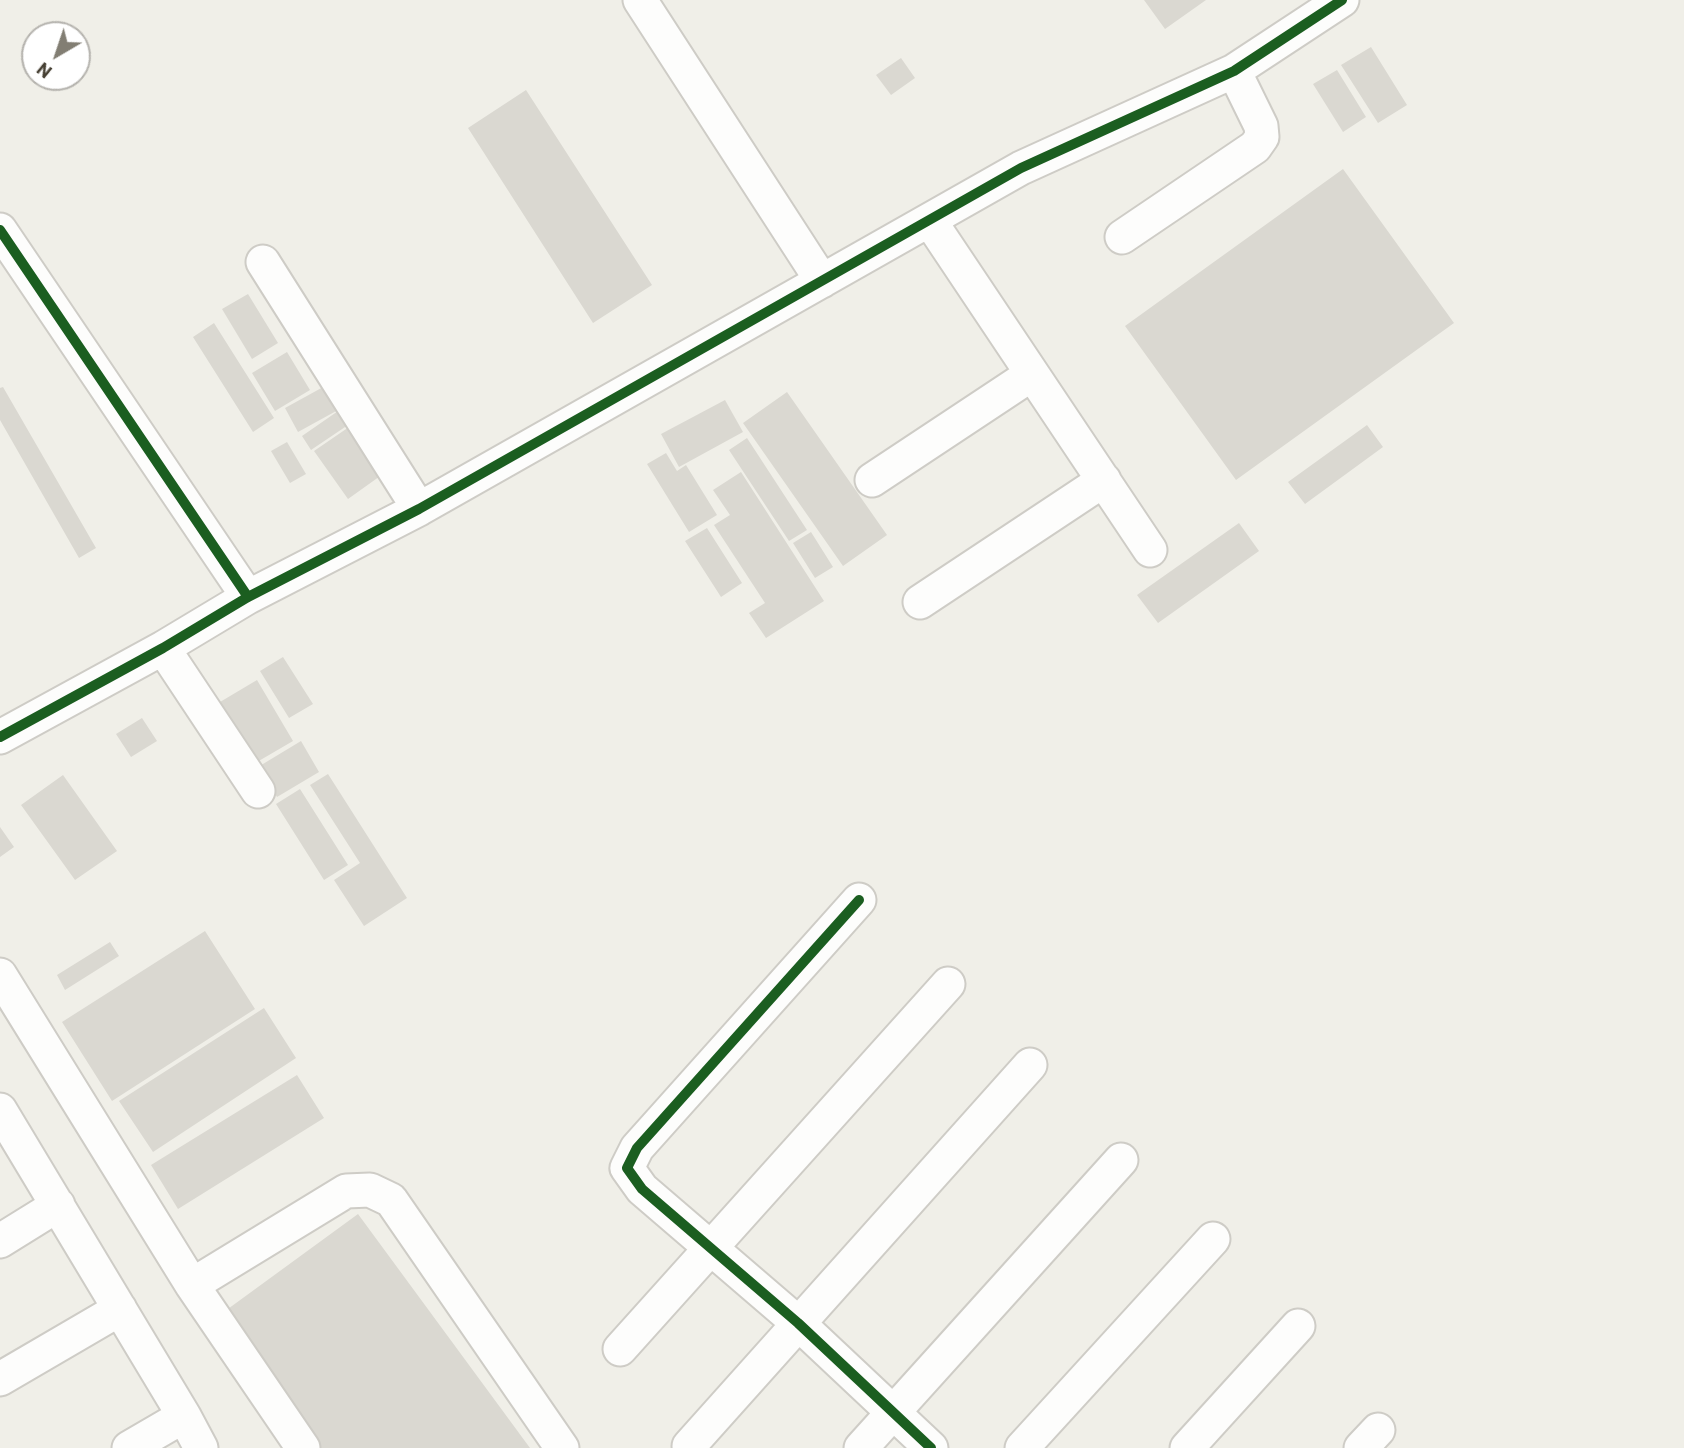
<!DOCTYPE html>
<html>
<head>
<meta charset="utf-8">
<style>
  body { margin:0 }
  #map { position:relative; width:1684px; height:1448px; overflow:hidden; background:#f0efe8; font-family:Barlow,sans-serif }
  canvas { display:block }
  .north { position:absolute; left:21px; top:21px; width:70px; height:70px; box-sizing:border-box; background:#fff; border:2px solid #b5b3ae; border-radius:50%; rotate:219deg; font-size:19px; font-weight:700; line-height:28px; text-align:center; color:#474134 }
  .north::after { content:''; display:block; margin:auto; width:24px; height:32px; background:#827e73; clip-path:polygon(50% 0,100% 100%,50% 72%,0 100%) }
</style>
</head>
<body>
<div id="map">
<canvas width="1684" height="1448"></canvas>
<div class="north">N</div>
</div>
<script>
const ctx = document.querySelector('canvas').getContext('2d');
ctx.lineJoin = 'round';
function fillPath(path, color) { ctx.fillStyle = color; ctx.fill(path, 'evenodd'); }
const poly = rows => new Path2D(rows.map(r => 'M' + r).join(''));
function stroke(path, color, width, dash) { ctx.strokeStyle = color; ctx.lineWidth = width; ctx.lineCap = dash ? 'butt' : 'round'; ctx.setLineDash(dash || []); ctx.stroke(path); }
fillPath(poly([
  [1144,0,1206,0,1165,29],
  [1371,47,1407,105,1378,123,1341,65],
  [901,58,915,78,891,95,876,75],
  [1337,70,1366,117,1343,132,1313,84],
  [526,90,652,285,593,323,468,128],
  [1343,169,1454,323,1236,480,1125,326],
  [248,294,278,343,252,359,222,309],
  [214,323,274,418,253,432,193,337],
  [287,352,310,390,275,411,252,373],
  [325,386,338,410,298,432,285,408],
  [3,387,96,548,79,558,0,420,0,388],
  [787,392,887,535,843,566,743,423],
  [725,400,743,432,679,467,661,434],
  [341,409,351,423,311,450,302,436],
  [1367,425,1383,447,1305,504,1288,482],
  [349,427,383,474,348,499,314,451],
  [747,438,807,530,789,541,729,450],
  [287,442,306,474,290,483,271,451],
  [666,453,677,471,686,465,717,515,689,532,647,464],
  [741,472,824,601,766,638,749,613,765,603,714,525,730,515,713,490],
  [1239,523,1259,551,1158,623,1137,595],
  [707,528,742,583,721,597,685,541],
  [811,532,833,567,815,578,793,543],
  [283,657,313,704,289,718,260,671],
  [257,680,293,741,257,762,220,702],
  [142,718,157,741,131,757,116,734],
  [301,741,319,772,277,797,258,767],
  [328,774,407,898,364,926,334,880,360,863,310,785],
  [63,775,117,851,75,880,21,805],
  [300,789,348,865,324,880,276,804],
  [0,827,14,847,0,857],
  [205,931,255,1009,112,1101,62,1022],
  [110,942,119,956,65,990,57,975],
  [264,1008,296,1058,153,1152,119,1101],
  [297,1075,324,1118,178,1209,151,1165],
  [358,1214,530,1448,319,1448,221,1314]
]), '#dad8d1');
const minor = poly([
  [640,0,822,281],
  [930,221,1150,550],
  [0,230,248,597],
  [1122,237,1255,147,1262,137,1261,126,1234,71],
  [263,262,419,509],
  [872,480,1032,374],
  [920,602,1104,480],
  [163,648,258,791],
  [0,737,163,648,248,597,419,509,1021,168,1234,71,1342,0],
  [859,900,637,1148,627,1168,642,1189,798,1323,931,1448],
  [0,975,192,1285,303,1448],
  [0,1110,184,1416,201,1448],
  [0,1241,58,1205],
  [192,1285,346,1191,370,1190,391,1200,562,1448],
  [620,1349,948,984],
  [0,1379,120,1309],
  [689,1446,1030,1065],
  [129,1448,184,1416],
  [861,1448,1121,1160],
  [1022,1448,1213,1239],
  [1187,1448,1298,1326],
  [1361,1448,1378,1430]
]);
stroke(minor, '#ceccc6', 37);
stroke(minor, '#fdfdfc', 33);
stroke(poly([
  [0,230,248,597],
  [0,737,163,648,248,597,419,509,1021,168,1234,71,1342,0],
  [859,900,637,1148,627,1168,642,1189,798,1323,931,1448]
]), '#1b5e20', 10);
</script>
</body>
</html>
